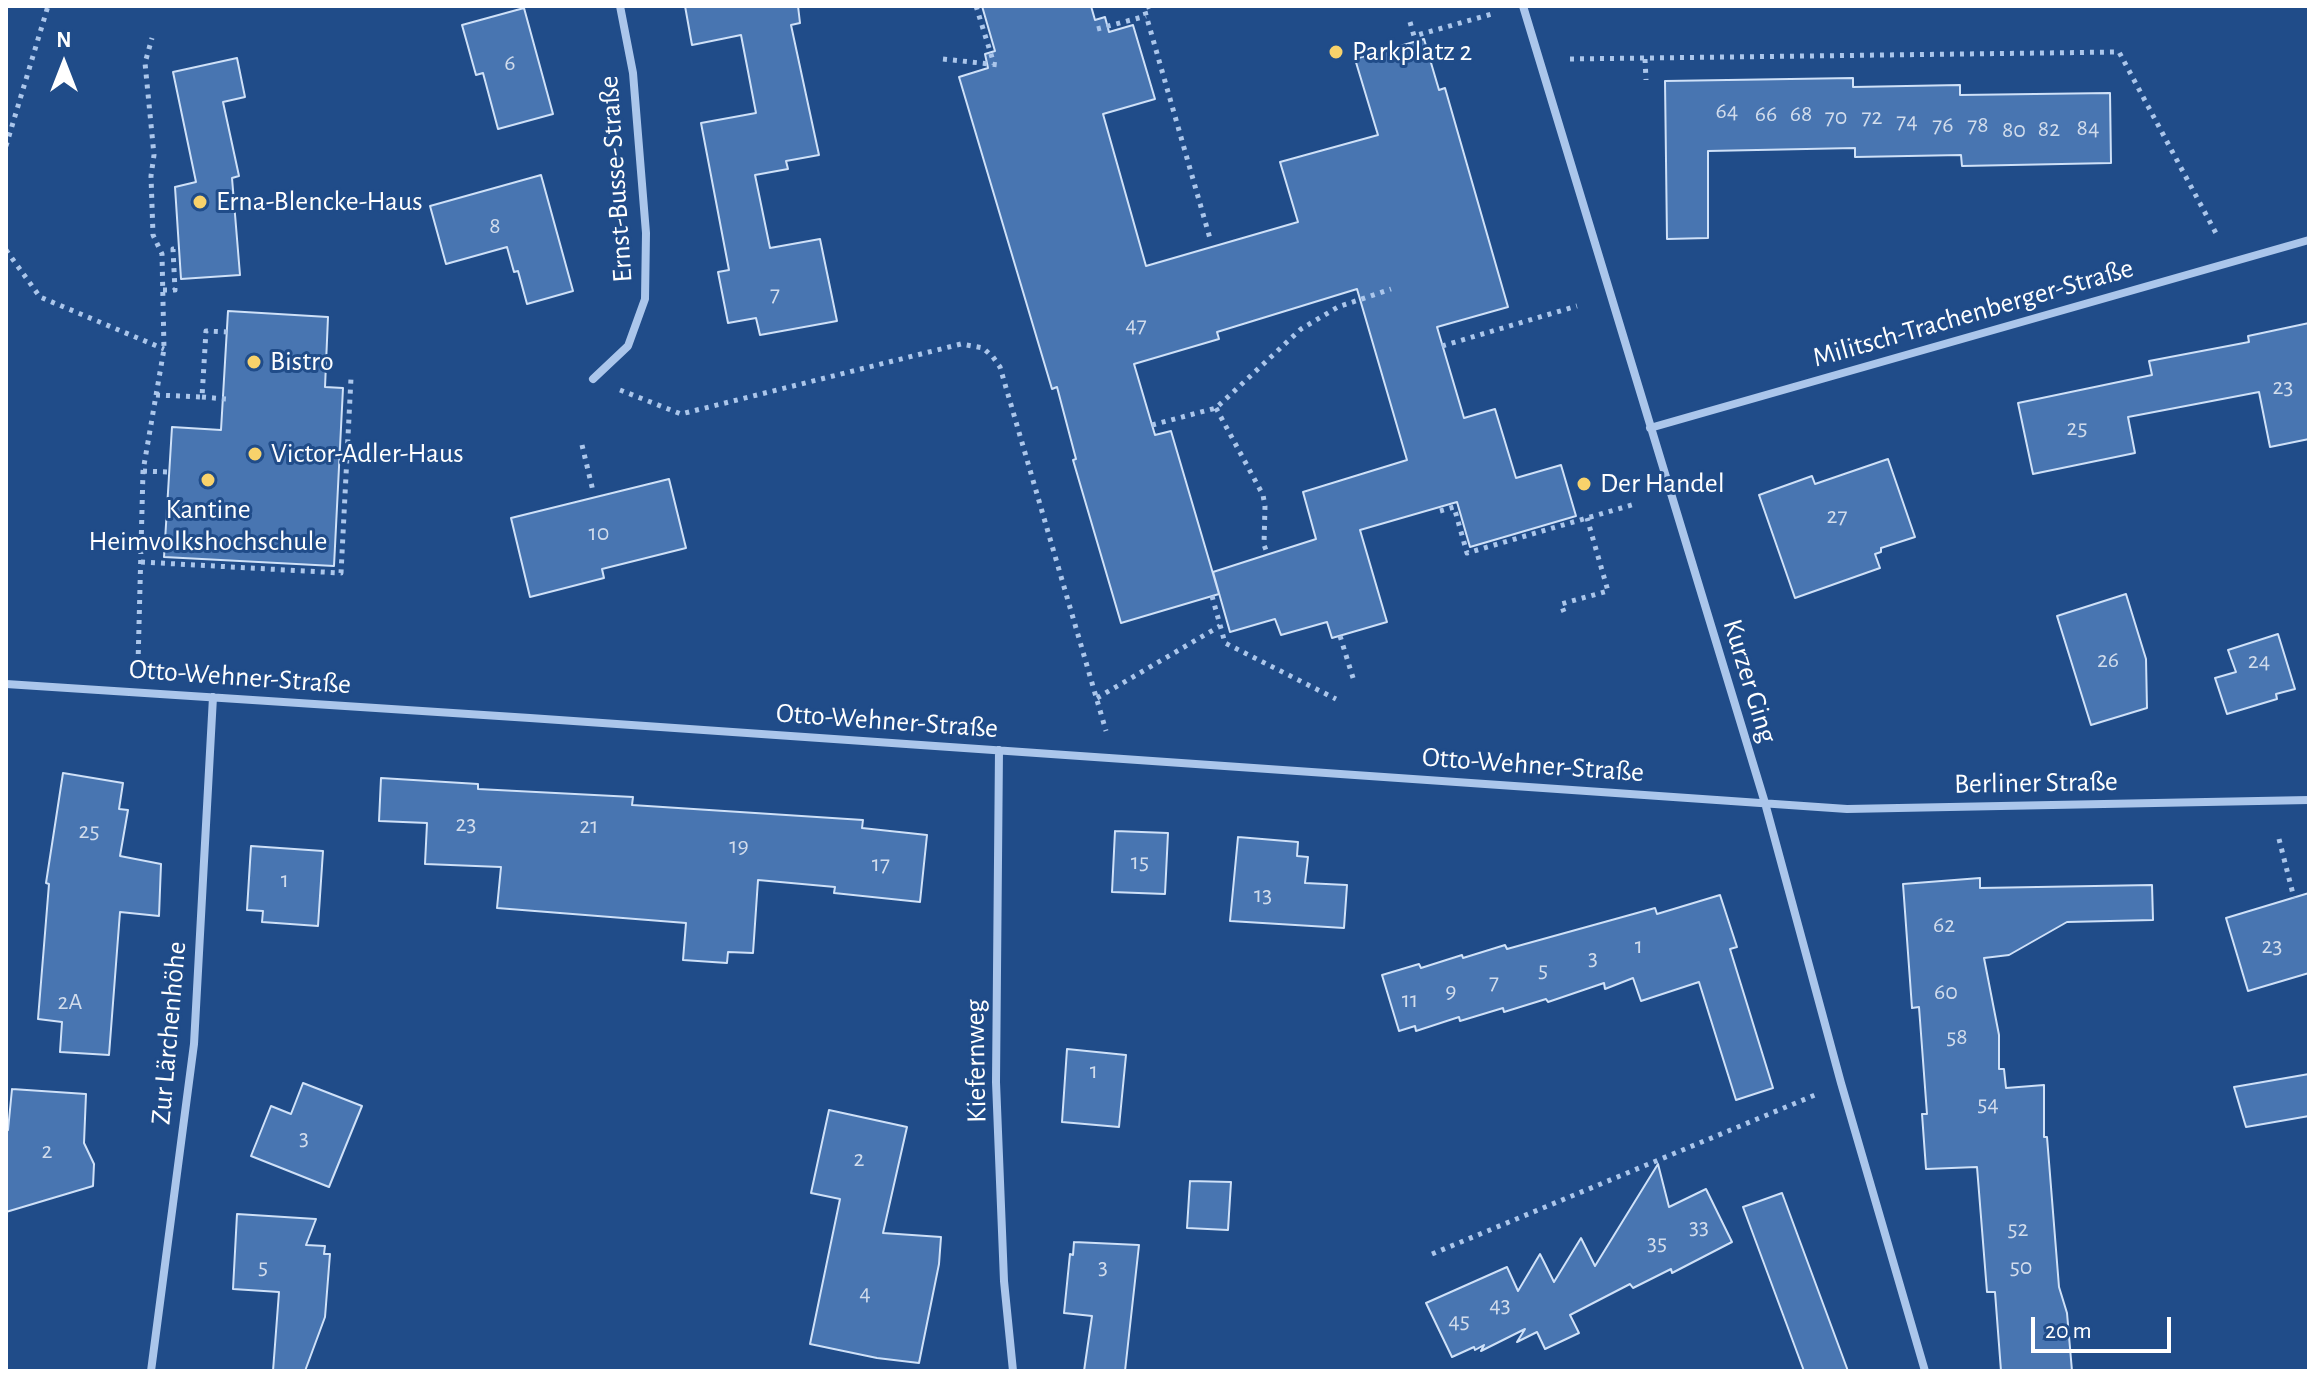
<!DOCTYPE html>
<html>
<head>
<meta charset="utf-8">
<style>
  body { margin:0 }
  #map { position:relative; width:2315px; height:1377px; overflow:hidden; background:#204c89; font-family:"Alegreya Sans",sans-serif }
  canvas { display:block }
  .frame { position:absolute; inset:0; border:8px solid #fff; pointer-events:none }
  .north { position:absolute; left:24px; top:24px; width:80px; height:80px; -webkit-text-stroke:6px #204c89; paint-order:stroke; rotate:0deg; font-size:22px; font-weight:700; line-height:32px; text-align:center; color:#fff }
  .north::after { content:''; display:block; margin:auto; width:28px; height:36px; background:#fff; clip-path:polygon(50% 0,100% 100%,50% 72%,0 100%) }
  .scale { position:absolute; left:2031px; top:1317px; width:140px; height:36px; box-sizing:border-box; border:4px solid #fff; border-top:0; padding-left:10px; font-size:24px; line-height:28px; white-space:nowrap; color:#fff; -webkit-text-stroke:6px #204c89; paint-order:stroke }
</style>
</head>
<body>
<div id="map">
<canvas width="2315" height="1377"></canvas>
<div class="frame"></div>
<div class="north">N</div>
<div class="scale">20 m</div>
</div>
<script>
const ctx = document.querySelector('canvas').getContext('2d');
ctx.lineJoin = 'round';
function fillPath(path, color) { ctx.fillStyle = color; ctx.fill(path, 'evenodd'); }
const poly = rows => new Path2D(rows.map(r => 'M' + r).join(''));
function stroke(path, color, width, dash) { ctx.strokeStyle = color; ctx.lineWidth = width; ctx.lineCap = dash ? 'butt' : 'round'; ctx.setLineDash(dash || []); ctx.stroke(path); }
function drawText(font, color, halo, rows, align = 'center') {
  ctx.font = font + ' "Alegreya Sans",sans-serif'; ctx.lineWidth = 6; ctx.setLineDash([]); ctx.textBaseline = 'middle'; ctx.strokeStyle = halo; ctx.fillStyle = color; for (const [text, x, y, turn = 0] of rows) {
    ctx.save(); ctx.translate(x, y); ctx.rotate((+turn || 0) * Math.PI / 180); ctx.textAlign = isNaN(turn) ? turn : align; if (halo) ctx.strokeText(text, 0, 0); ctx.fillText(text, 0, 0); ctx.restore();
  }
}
const building = poly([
  [685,6,798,6,800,23,791,25,819,155,786,161,788,169,755,175,770,248,820,239,837,321,760,335,756,318,728,323,718,272,729,270,701,123,756,113,741,35,692,45,685,6],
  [982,6,1091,6,1095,20,1105,17,1109,32,1133,25,1155,99,1103,114,1146,266,1298,222,1280,162,1378,135,1355,59,1424,39,1439,90,1445,88,1508,307,1437,327,1464,418,1495,409,1516,478,1561,465,1576,516,1470,547,1457,502,1360,530,1387,622,1332,638,1327,622,1281,635,1275,619,1230,632,1213,572,1316,539,1303,492,1407,460,1357,289,1217,332,1219,339,1134,364,1155,435,1171,431,1219,594,1121,623,1073,460,1076,459,1057,387,1052,389,959,77,988,68,985,54,995,51,982,6],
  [524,8,553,114,498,129,483,73,476,75,462,25,524,8],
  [237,58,245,97,223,102,239,176,232,178,240,275,181,279,175,187,196,182,173,72,237,58],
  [1853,78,1853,87,1960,85,1960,95,2110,93,2111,163,1962,166,1961,155,1855,157,1855,148,1708,151,1708,238,1667,239,1665,81,1853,78],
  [541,175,573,291,527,304,518,271,514,272,507,247,446,264,430,206,541,175],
  [228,311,328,317,325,387,343,388,334,566,164,557,172,427,221,430,228,311],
  [2309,323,2309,439,2270,447,2259,392,2128,417,2135,453,2033,474,2018,403,2152,375,2149,361,2249,342,2248,336,2309,323],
  [1888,459,1915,537,1881,548,1881,552,1875,554,1880,568,1795,598,1759,495,1812,476,1815,484,1888,459],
  [669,479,686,548,602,569,604,578,530,597,511,518,669,479],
  [2126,594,2146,659,2147,708,2091,725,2057,616,2126,594],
  [2278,634,2295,689,2276,694,2277,699,2227,714,2215,678,2236,672,2228,650,2278,634],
  [63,773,123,783,119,809,128,810,120,856,161,864,159,916,120,912,109,1055,60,1052,62,1022,38,1019,49,884,46,883,63,773],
  [381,778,478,784,478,789,633,797,632,805,863,820,862,828,927,835,920,902,834,893,835,887,758,880,753,953,728,952,727,963,683,960,686,923,497,908,501,867,425,864,427,823,379,821,381,778],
  [1115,831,1168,833,1165,894,1112,892,1115,831],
  [1238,837,1298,842,1297,856,1308,857,1305,883,1347,885,1344,928,1230,921,1238,837],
  [251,846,323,851,318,926,262,922,263,911,247,910,251,846],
  [1980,878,1980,888,2152,885,2153,920,2067,922,2009,955,1984,958,1999,1035,1999,1069,2004,1069,2006,1088,2044,1085,2044,1137,2047,1137,2059,1287,2067,1313,2072,1371,2001,1371,1995,1292,1987,1292,1977,1167,1926,1169,1922,1114,1927,1114,1919,1007,1912,1008,1903,884,1980,878],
  [2309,893,2309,973,2248,991,2226,918,2309,893],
  [1720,895,1737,947,1730,949,1773,1088,1736,1100,1699,982,1641,1001,1633,978,1605,989,1604,983,1548,1002,1546,999,1504,1012,1503,1008,1460,1021,1459,1017,1416,1031,1415,1026,1399,1031,1382,975,1419,964,1421,968,1462,955,1463,958,1505,945,1507,949,1655,908,1657,914,1720,895],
  [1067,1049,1126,1055,1119,1127,1062,1122,1067,1049],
  [2309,1074,2309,1116,2246,1127,2234,1087,2309,1074],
  [303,1083,362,1106,329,1187,251,1156,271,1106,291,1114,303,1083],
  [12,1089,86,1094,84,1143,94,1164,93,1186,6,1212,6,1131,8,1130,12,1089],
  [829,1110,907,1127,883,1233,941,1237,939,1264,919,1363,877,1358,810,1344,840,1199,811,1193,829,1110],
  [1658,1164,1669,1207,1706,1189,1732,1242,1672,1273,1671,1269,1633,1288,1630,1284,1570,1315,1579,1333,1545,1349,1537,1332,1517,1342,1525,1329,1481,1351,1484,1345,1475,1350,1474,1347,1452,1357,1426,1303,1507,1267,1518,1291,1540,1254,1554,1282,1581,1238,1595,1266,1658,1164],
  [1190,1181,1231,1182,1228,1230,1187,1228,1190,1181],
  [1782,1193,1848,1371,1804,1371,1743,1207,1782,1193],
  [237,1214,316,1219,306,1245,325,1246,324,1254,330,1254,325,1317,305,1371,273,1371,279,1292,233,1289,237,1214],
  [1074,1242,1139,1245,1125,1371,1084,1371,1092,1316,1064,1313,1070,1254,1073,1255,1074,1242]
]);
fillPath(building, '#4875b1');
stroke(building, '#cfe1f8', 2);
stroke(poly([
  [976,6,994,64],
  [1150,6,1144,8,1211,242],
  [1410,22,1414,36,1492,14],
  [1097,29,1146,16],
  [943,59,999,65],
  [1570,59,2119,52,2218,237],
  [1645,59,1646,80],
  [6,146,48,6],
  [6,250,40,297,164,349],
  [163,290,175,290,173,249,179,249],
  [1442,346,1577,306],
  [620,390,681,414,961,344,983,348,993,357,1000,367,1106,731],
  [156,395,202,397,206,331,227,332],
  [202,397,226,399],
  [1216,408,1263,495,1265,506,1264,545,1268,555],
  [1152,425,1216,408,1301,329,1338,307,1391,289],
  [582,445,593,491],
  [143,471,169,472],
  [1440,511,1454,507,1467,553,1635,504],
  [141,562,341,573,351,378],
  [1212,596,1225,643,1336,699],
  [1564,612,1561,604,1608,591,1587,518],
  [1340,636,1354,681],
  [138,664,143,471,164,349,162,254,153,235,151,176,154,155,145,63,152,38],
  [1097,698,1220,626],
  [2279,839,2294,898],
  [1432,1254,1815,1095]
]), '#abc6eb', 5, [4, 6]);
stroke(poly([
  [1523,6,1765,803,1841,1083,1925,1371],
  [593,379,628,346,645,299,646,233,633,73,620,6],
  [1650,428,2309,240],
  [6,684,530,718,1847,809,2309,800],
  [999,750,996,1082,1004,1281,1013,1371],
  [151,1371,194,1044,213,697]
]), '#abc6eb', 8);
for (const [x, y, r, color] of [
  [1336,52,8,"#f8d26b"],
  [200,202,8,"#f8d26b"],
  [254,362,8,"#f8d26b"],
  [255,454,8,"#f8d26b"],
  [208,480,8,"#f8d26b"],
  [1584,484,8,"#f8d26b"]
]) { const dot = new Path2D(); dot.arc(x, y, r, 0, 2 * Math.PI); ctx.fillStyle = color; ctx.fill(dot); stroke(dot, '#204c89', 3); }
drawText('24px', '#d1dcec', null, [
  ["6",510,63],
  ["64",1727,111],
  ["66",1766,114],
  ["68",1801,114],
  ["70",1836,117],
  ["72",1872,117],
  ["74",1907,121],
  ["76",1943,125],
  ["78",1978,125],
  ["84",2088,128],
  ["82",2049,129],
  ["80",2014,130],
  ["8",495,226],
  ["7",775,294],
  ["47",1136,325],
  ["23",2283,387],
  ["25",2077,428],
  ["27",1837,516],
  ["10",599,533],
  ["26",2108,660],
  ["24",2259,661],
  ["23",466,824],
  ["21",589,826],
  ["25",89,831],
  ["19",739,846],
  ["15",1140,862],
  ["17",881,864],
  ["1",285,880],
  ["13",1263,895],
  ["62",1944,925],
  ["1",1639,946],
  ["23",2272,946],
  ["3",1593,958],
  ["5",1543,970],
  ["7",1494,982],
  ["9",1451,991],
  ["60",1946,992],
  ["11",1410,1000],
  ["2A",70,1002],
  ["58",1957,1037],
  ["1",1094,1071],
  ["54",1988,1104],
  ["3",304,1138],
  ["2",47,1151],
  ["2",859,1159],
  ["33",1699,1227],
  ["52",2018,1229],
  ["35",1657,1243],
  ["5",263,1267],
  ["3",1103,1267],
  ["50",2021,1267],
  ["4",865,1293],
  ["43",1500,1305],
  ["45",1459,1321]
]);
drawText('28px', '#fff', '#204c89', [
  ["Parkplatz 2",1352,52],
  ["Erna-Blencke-Haus",216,202],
  ["Bistro",270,362],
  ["Victor-Adler-Haus",271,454],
  ["Der Handel",1600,484],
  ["Kantine",208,510,"center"],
  ["Heimvolkshochschule",208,542,"center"]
], 'left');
drawText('28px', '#fff', '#204c89', [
  ["Ernst-Busse-Straße",616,179,-94],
  ["Militsch-Trachenberger-Straße",1973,313,-16],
  ["Otto-Wehner-Straße",240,677,4],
  ["Kurzer Ging",1750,681,73],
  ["Otto-Wehner-Straße",887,721,4],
  ["Otto-Wehner-Straße",1533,765,4],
  ["Berliner Straße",2036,783,-1],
  ["Zur Lärchenhöhe",169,1033,-85],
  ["Kiefernweg",976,1061,-91]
]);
</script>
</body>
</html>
